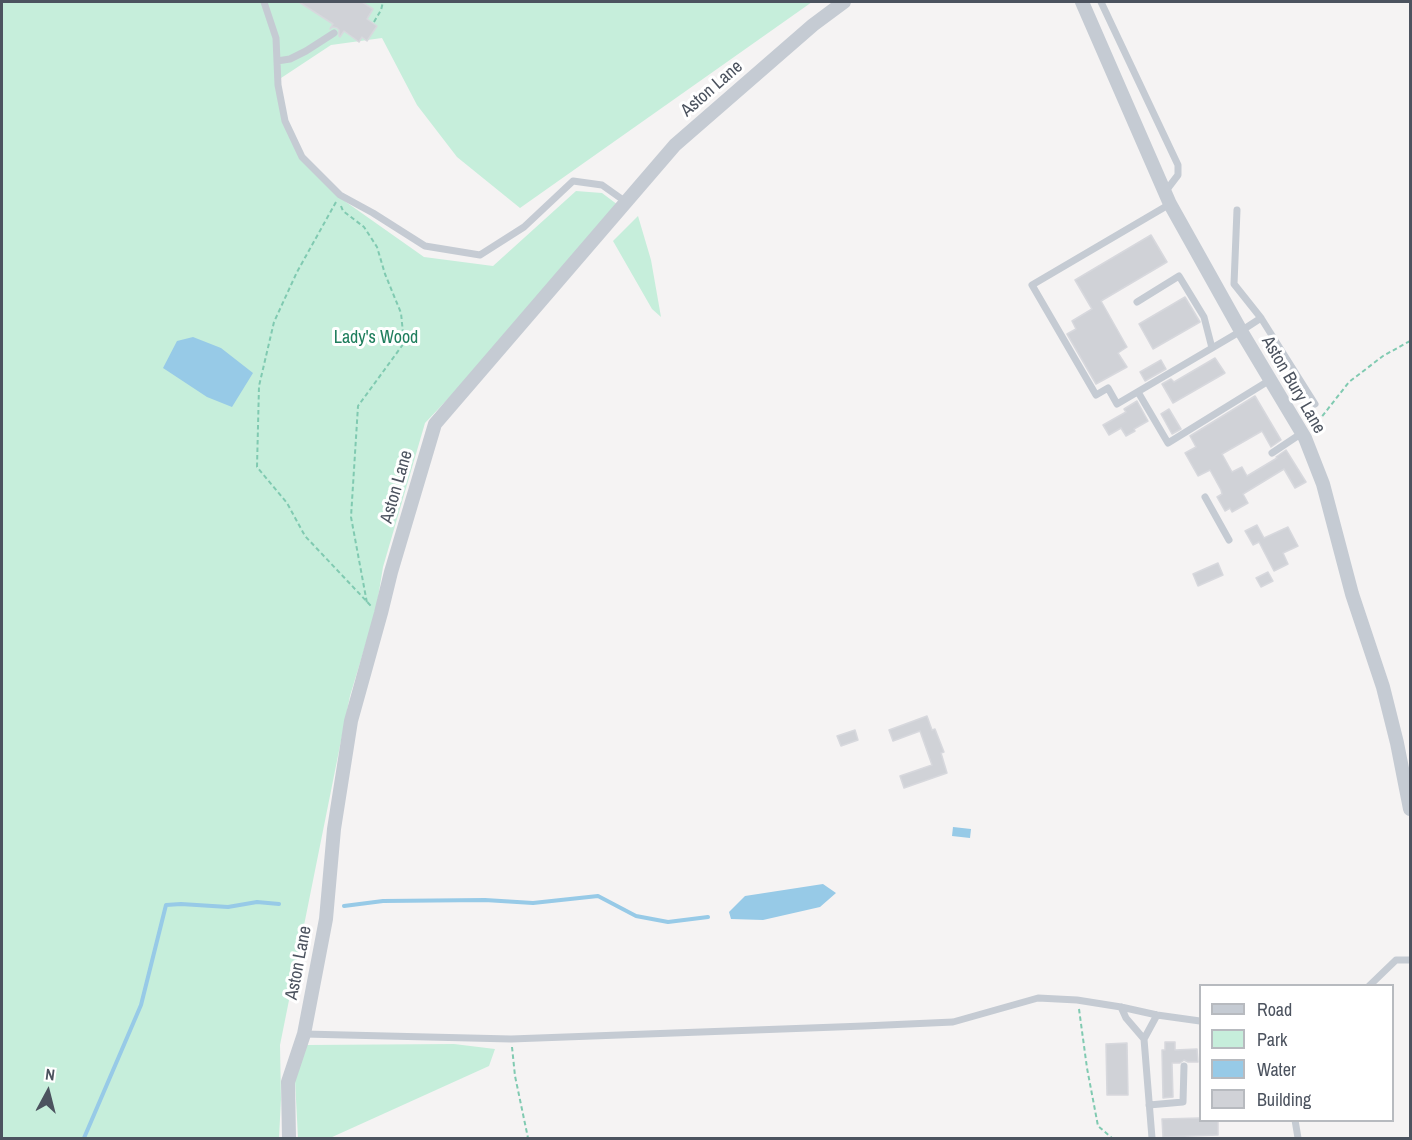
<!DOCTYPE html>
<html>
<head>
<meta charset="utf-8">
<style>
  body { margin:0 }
  #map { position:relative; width:1412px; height:1140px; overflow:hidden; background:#f5f3f3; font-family:"Archivo Narrow",sans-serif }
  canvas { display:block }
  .frame { position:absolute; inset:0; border:3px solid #4c535f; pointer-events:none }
  .legend { position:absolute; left:1199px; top:984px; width:195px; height:138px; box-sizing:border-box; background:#fff; border:2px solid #b7babf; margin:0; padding:8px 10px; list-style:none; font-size:18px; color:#4c535f }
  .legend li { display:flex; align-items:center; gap:12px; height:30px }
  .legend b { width:30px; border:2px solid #b7babf }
  .north { position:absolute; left:18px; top:1062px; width:60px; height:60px; -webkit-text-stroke:4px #fff; paint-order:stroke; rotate:7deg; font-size:16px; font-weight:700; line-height:24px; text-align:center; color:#4c535f }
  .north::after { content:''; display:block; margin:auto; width:21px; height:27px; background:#4c535f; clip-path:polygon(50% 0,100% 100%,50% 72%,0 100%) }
</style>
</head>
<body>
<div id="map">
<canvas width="1412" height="1140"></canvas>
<div class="frame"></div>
<ul class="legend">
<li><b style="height:8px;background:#c5cbd3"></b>Road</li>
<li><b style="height:16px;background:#c6eedb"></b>Park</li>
<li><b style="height:16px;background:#97cae7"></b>Water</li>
<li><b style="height:16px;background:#d0d2d7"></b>Building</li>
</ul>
<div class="north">N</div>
</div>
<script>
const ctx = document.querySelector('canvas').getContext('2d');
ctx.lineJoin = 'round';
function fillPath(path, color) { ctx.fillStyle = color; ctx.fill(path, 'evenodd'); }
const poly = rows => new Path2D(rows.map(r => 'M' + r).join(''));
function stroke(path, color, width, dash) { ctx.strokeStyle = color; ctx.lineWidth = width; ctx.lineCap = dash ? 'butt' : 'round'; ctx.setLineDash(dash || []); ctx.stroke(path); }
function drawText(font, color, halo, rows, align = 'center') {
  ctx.font = font + ' "Archivo Narrow",sans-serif'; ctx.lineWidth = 6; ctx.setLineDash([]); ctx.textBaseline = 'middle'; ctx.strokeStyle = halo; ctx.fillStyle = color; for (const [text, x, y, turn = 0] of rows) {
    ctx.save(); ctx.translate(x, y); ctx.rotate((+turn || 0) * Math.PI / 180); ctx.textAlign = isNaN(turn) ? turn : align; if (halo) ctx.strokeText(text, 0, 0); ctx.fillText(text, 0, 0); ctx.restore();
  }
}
fillPath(poly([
  [2,2,812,2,520,208,457,157,417,105,382,38,331,45,275,82,301,159,346,202,424,257,493,266,576,191,602,193,618,205,498,346,425,423,383,567,376,610,350,696,280,1045,281,1099,279,1138,2,1138],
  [638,216,651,260,661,317,652,309,613,241],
  [454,1044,495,1049,489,1066,330,1138,298,1138,295,1080,307,1045]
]), '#c6eedb');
fillPath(poly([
  [193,337,221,348,253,373,232,407,207,397,163,368,177,341],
  [953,827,971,829,970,838,952,836],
  [823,884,836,893,820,907,763,920,731,919,729,912,745,896]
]), '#97cae7');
stroke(poly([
  [344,906,383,901,485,900,533,903,598,896,636,916,668,922,708,917],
  [84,1138,141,1005,166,905,181,904,228,907,257,902,279,904]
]), '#97cae7', 4);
const building = poly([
  [299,2,362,2,373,9,367,19,377,26,367,41,362,37,359,42,344,31,340,37,339,36,339,30,337,28,333,27,330,29,333,24,299,2],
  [1151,235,1167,262,1101,301,1127,347,1118,353,1127,367,1096,384,1067,334,1076,329,1072,321,1092,309,1075,280,1151,235],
  [1185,297,1200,322,1153,349,1139,324,1185,297],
  [1215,358,1225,373,1173,403,1162,384,1171,379,1174,382,1215,358],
  [1161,360,1166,369,1145,381,1140,372,1161,360],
  [1255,396,1281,440,1271,447,1262,431,1222,454,1232,472,1242,467,1247,476,1277,458,1276,457,1286,450,1306,482,1295,488,1284,469,1243,494,1248,503,1232,512,1230,508,1225,511,1217,497,1222,494,1221,490,1210,470,1198,476,1185,453,1196,447,1190,436,1255,396],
  [1137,401,1148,421,1134,429,1135,431,1126,436,1121,428,1109,435,1103,425,1126,412,1124,409,1137,401],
  [1169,409,1181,429,1172,434,1161,414,1169,409],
  [1257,525,1264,538,1288,527,1298,546,1283,553,1288,564,1274,571,1259,542,1253,545,1245,531,1257,525],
  [1218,563,1223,575,1198,586,1193,574,1218,563],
  [1268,572,1273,581,1261,587,1256,578,1268,572],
  [927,716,932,730,935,729,944,752,941,753,947,773,904,788,900,776,932,765,920,731,893,741,889,730,927,716],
  [855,730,858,740,841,746,837,736,855,730],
  [1165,1042,1175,1042,1175,1050,1197,1049,1198,1062,1188,1062,1184,1060,1180,1063,1172,1063,1173,1097,1163,1098,1162,1050,1165,1050,1165,1042],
  [1127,1043,1128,1095,1107,1095,1106,1044,1127,1043],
  [1200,1118,1200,1120,1218,1120,1218,1135,1163,1137,1162,1119,1200,1118]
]);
fillPath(building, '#d0d2d7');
stroke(building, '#d7d8dd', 1.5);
stroke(poly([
  [374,22,381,10,383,2],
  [336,202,297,272,274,322,259,386,257,467,287,503,305,536,371,606],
  [341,206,343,211,364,227,377,247,385,274,401,313,404,343,358,406,351,517,367,603],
  [1313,428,1349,382,1383,356,1410,341],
  [1079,1009,1087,1068,1098,1126,1112,1138],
  [512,1047,515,1076,528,1138]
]), '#80cab1', 2, [4.5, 3]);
stroke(poly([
  [264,2,276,38,278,85,285,121,302,157,340,195,373,213,425,246,480,255,524,227,573,181,602,185,626,202],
  [1101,2,1178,165,1178,175,1165,192],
  [277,61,290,59,306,51,334,33],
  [1170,204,1032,285,1096,395,1108,388,1117,404,1241,331,1261,318],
  [1237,210,1234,284,1261,318,1315,404],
  [1137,302,1179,276,1204,317,1212,348],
  [1138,392,1168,443,1270,380],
  [1272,453,1302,433],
  [1205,497,1229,540],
  [1369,986,1396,960,1410,960],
  [1121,1007,1126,1018,1144,1039,1157,1015],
  [304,1034,511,1039,864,1026,953,1022,1038,998,1077,1000,1121,1007,1157,1015,1200,1021],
  [1144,1039,1152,1138],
  [1149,1105,1183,1102,1184,1066],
  [1295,1120,1298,1138]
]), '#c5cbd3', 7);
stroke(poly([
  [1082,2,1170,204,1241,331,1305,438,1323,484,1352,594,1383,687,1397,743,1410,809],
  [289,1138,288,1082,304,1034,326,919,334,829,351,721,381,613,391,572,435,424,675,145,813,25,844,2]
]), '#c5cbd3', 14);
drawText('18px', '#4c535f', '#fff', [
  ["Aston Lane",712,89,-41],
  ["Aston Bury Lane",1293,385,60],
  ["Aston Lane",397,487,-74],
  ["Aston Lane",299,963,-79]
]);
drawText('18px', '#1f7e5d', '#fff', [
  ["Lady's Wood",376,338]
]);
</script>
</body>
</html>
